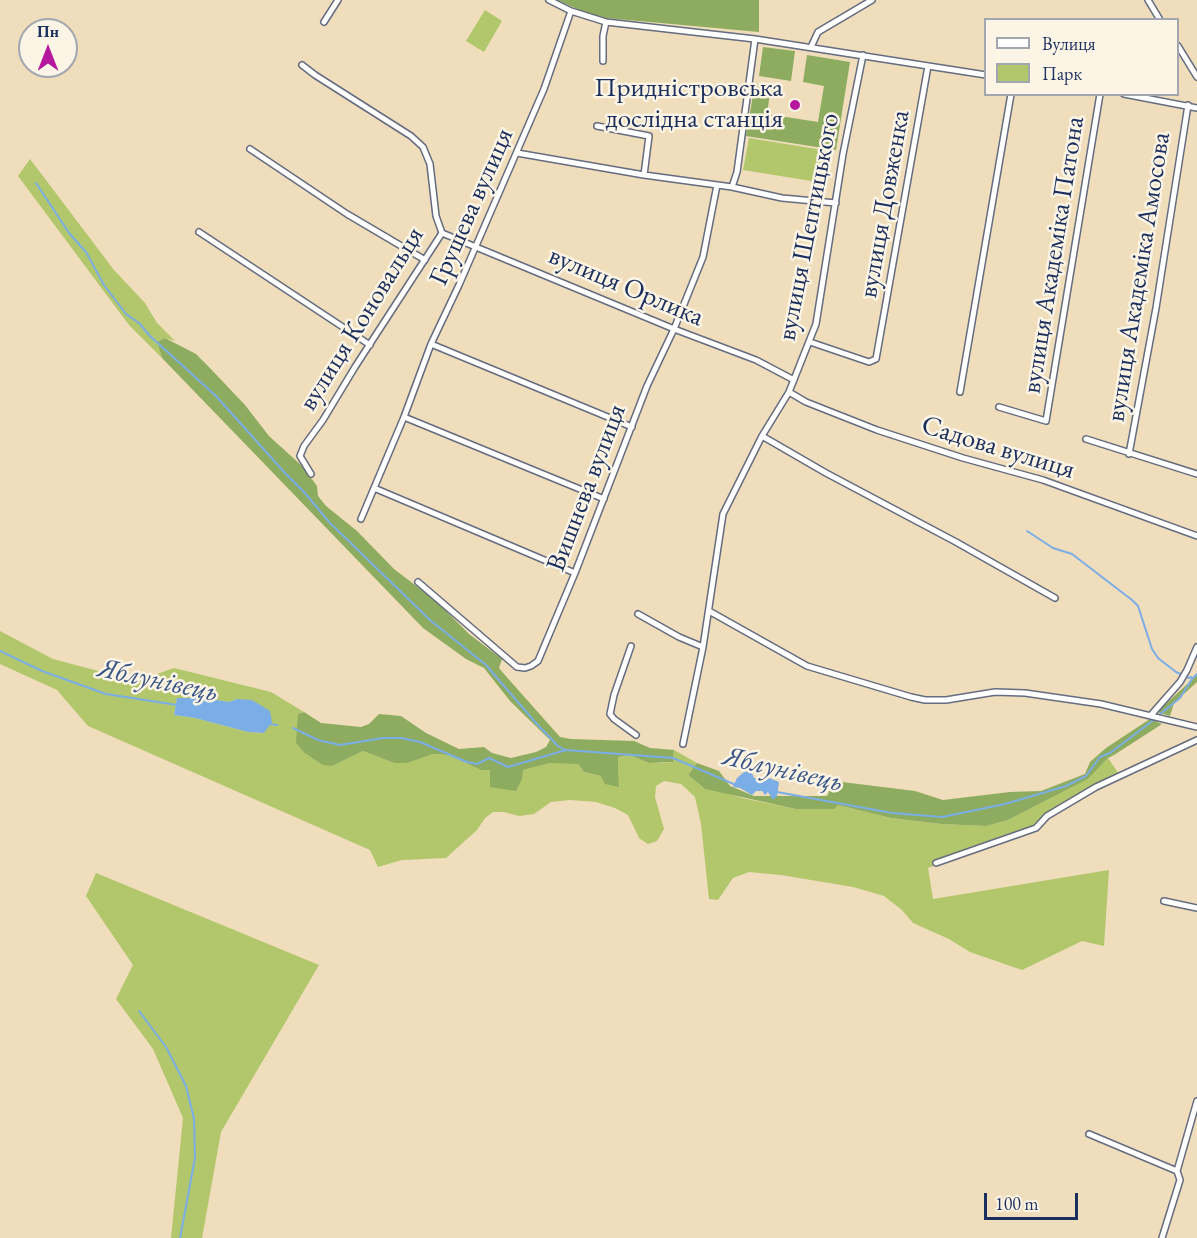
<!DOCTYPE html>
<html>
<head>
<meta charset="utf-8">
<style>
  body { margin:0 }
  #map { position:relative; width:1197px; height:1238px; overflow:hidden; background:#efddbb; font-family:"EB Garamond",serif }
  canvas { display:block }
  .legend { position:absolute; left:984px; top:18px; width:195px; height:78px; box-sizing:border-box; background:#fcf5e5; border:2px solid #a2a6af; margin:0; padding:8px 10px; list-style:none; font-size:18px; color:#1b2f5e }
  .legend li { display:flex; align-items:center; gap:12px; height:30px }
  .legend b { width:30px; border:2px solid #a2a6af }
  .north { position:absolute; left:18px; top:18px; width:60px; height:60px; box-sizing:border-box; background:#fcf5e5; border:2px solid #a2a6af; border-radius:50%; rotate:0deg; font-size:16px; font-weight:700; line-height:24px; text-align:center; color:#1b2f5e }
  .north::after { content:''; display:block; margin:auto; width:21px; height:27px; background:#b5179e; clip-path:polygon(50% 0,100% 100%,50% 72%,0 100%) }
  .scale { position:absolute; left:984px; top:1193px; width:94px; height:27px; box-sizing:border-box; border:3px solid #1b2f5e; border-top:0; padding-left:8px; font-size:18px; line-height:21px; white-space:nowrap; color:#1b2f5e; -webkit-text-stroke:4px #fcf5e5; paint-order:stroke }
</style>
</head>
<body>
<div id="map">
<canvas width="1197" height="1238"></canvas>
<ul class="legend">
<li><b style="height:8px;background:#fff"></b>Вулиця</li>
<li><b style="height:16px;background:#b2c76b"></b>Парк</li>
</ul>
<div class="north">Пн</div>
<div class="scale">100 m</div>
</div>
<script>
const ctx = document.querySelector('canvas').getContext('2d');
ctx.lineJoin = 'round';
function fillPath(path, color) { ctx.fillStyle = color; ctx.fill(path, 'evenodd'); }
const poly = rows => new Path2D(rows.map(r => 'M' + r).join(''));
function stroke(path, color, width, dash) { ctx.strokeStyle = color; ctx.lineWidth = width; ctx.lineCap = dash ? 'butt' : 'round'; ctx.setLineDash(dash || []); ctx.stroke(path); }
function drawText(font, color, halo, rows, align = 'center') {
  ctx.font = font + ' "EB Garamond",serif'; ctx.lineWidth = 5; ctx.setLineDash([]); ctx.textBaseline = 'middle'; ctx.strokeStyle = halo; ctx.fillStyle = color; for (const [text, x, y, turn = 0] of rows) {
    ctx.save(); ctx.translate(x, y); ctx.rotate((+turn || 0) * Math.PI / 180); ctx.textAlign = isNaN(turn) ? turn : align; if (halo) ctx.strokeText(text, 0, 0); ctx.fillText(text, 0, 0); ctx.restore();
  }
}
fillPath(poly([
  [485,10,502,21,484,52,466,41],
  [749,138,829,151,824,183,743,170],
  [30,159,114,270,145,303,157,323,175,341,165,338,157,342,162,358,129,325,18,176],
  [0,631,53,659,121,677,143,679,174,668,271,692,304,712,298,714,332,766,363,751,394,763,406,763,433,754,448,755,481,770,522,770,550,763,568,762,578,764,584,772,601,776,619,787,618,757,629,755,649,763,665,763,673,762,674,750,697,763,688,775,705,789,719,791,742,798,796,809,838,805,891,818,941,824,986,826,1008,820,1088,779,1108,758,1121,777,1050,816,1033,833,962,854,928,868,933,899,1109,870,1104,946,1082,941,1022,970,970,952,949,939,913,923,902,910,884,896,853,887,781,875,749,872,733,878,718,900,709,899,701,824,695,797,681,784,664,781,656,786,655,797,664,829,657,841,648,844,639,838,628,815,615,808,596,802,570,800,551,802,534,814,519,816,504,812,493,812,485,818,477,830,446,858,402,860,378,867,370,850,88,726,57,690,0,664],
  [177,698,205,698,229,702,237,699,264,733,248,732,195,718,174,715],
  [96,873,319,965,221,1132,202,1238,171,1238,183,1118,153,1049,116,999,133,965,86,896]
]), '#b2c76b');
fillPath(poly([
  [557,0,759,0,759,32,595,17],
  [763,47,795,51,791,81,759,76],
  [807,55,850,62,836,150,746,136,755,83,771,86,767,114,818,122,824,86,803,82],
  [165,338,196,354,208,366,245,405,269,436,302,466,317,486,318,496,326,506,357,531,394,569,436,601,469,634,502,659,499,668,504,674,560,737,571,739,634,741,650,748,674,750,673,762,649,763,629,755,618,757,619,787,605,784,601,776,584,772,578,764,550,763,523,770,522,779,516,791,490,787,490,770,481,770,448,755,433,754,407,763,394,763,363,751,332,766,323,765,305,753,296,743,298,714,304,712,321,723,361,727,369,724,379,714,401,716,426,733,459,749,484,747,492,753,511,758,536,752,546,747,550,740,510,701,484,668,466,659,423,628,162,358,157,342],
  [1197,675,1197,682,1174,703,1170,716,1157,712],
  [1150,719,1162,724,1114,755,1108,758,1088,779,1008,820,986,826,941,824,891,818,838,805,834,809,796,809,705,789,688,775,697,763,719,771,730,786,754,796,827,796,834,781,915,791,943,800,1010,792,1041,791,1085,774,1090,762,1106,748]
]), '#8dac5f');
fillPath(poly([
  [177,698,205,698,229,702,237,699,252,700,270,711,272,722,264,733,248,732,195,718,174,715],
  [751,771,754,778,760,779,764,776,779,782,777,796,773,800,768,792,765,795,762,791,756,791,752,795,740,788,733,787,737,778,744,772]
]), '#7bade7');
stroke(poly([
  [36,183,69,233,86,252,104,285,126,314,139,323,150,336,216,396,285,473,305,493,329,522,430,620,486,665,535,722,558,746,565,750],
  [1027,531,1053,548,1072,554,1132,600,1138,606,1152,649,1158,658,1176,672,1189,678,1191,677],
  [0,651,42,671,106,694,177,705],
  [1159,715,1180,698,1192,679,1197,674],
  [270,724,277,725],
  [293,728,318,740,340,745,383,738,401,738,420,742,467,762,477,764,489,758,508,767,566,750,673,758,736,785],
  [777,792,892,813,942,817,1005,804,1066,786,1086,776,1100,757,1110,753,1155,719],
  [139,1011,166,1047,186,1086,194,1119,195,1158,180,1238]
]), '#7bade7', 2);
const street = poly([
  [549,0,571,11,606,22,755,39,986,75],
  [1148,0,1160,20],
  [324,22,338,0],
  [1178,46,1197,77],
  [811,47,818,32,872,0],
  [603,61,603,36,606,22],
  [302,65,315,75,411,136,423,147,430,164,436,216,442,233],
  [1124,94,1197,108],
  [597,126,649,136,644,175],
  [250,149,347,214,425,260],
  [517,153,644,175,732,187,782,198,836,203],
  [732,187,737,172,755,39],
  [199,232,370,345],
  [442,233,674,329,756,360,794,380],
  [810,342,869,362,876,359,928,66],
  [431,344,632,427],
  [789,392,806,402,877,430,963,458,1043,480,1197,536],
  [960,392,1011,94],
  [999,407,1046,421,1100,94],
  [404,417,604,499],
  [762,436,826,473,956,542,1055,598],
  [1086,439,1197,474],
  [1129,454,1156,308,1188,105],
  [311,474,300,456,304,446,323,420,355,367,442,233],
  [374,488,575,573],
  [361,519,404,417,431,344,459,285,544,89,571,11],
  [418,582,517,667,525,668,531,666,538,661,575,573,647,386,674,329,703,257,717,185],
  [709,611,807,666,911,697,925,700,946,700,995,692,1025,693,1101,704,1197,727],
  [638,614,679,637,703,647],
  [631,646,614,695,610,714,614,719,636,735],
  [1151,715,1180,682,1187,670,1197,647],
  [683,744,703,647,723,514,762,436,789,392,816,324,843,154,863,55],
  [936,863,1036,828,1047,816,1096,787,1197,740],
  [1164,901,1197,908],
  [1089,1134,1177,1171,1180,1180,1162,1238],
  [1177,1171,1197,1101]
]);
stroke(street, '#656c7f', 8);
stroke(street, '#fff', 5);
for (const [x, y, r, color] of [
  [795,105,6,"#b5179e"]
]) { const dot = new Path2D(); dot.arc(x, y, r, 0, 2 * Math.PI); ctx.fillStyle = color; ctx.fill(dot); stroke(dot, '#fcf5e5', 2); }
drawText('27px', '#1b2f5e', '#fcf5e5', [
  ["Придністровська",783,89],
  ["дослідна станція",783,120]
], 'right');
drawText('27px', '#1b2f5e', '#fcf5e5', [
  ["вулиця Довженка",885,204,-80],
  ["Грушева вулиця",472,207,-66],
  ["вулиця Шептицького",809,227,-79],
  ["вулиця Академіка Патона",1054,255,-81],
  ["вулиця Академіка Амосова",1139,277,-81],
  ["вулиця Орлика",626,287,23],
  ["вулиця Коновальця",362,319,-58],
  ["Садова вулиця",998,448,17],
  ["Вишнева вулиця",587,488,-69]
]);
drawText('italic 28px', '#385587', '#fcf5e5', [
  ["Яблунівець",158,681,12],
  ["Яблунівець",783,770,13]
]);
</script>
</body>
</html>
